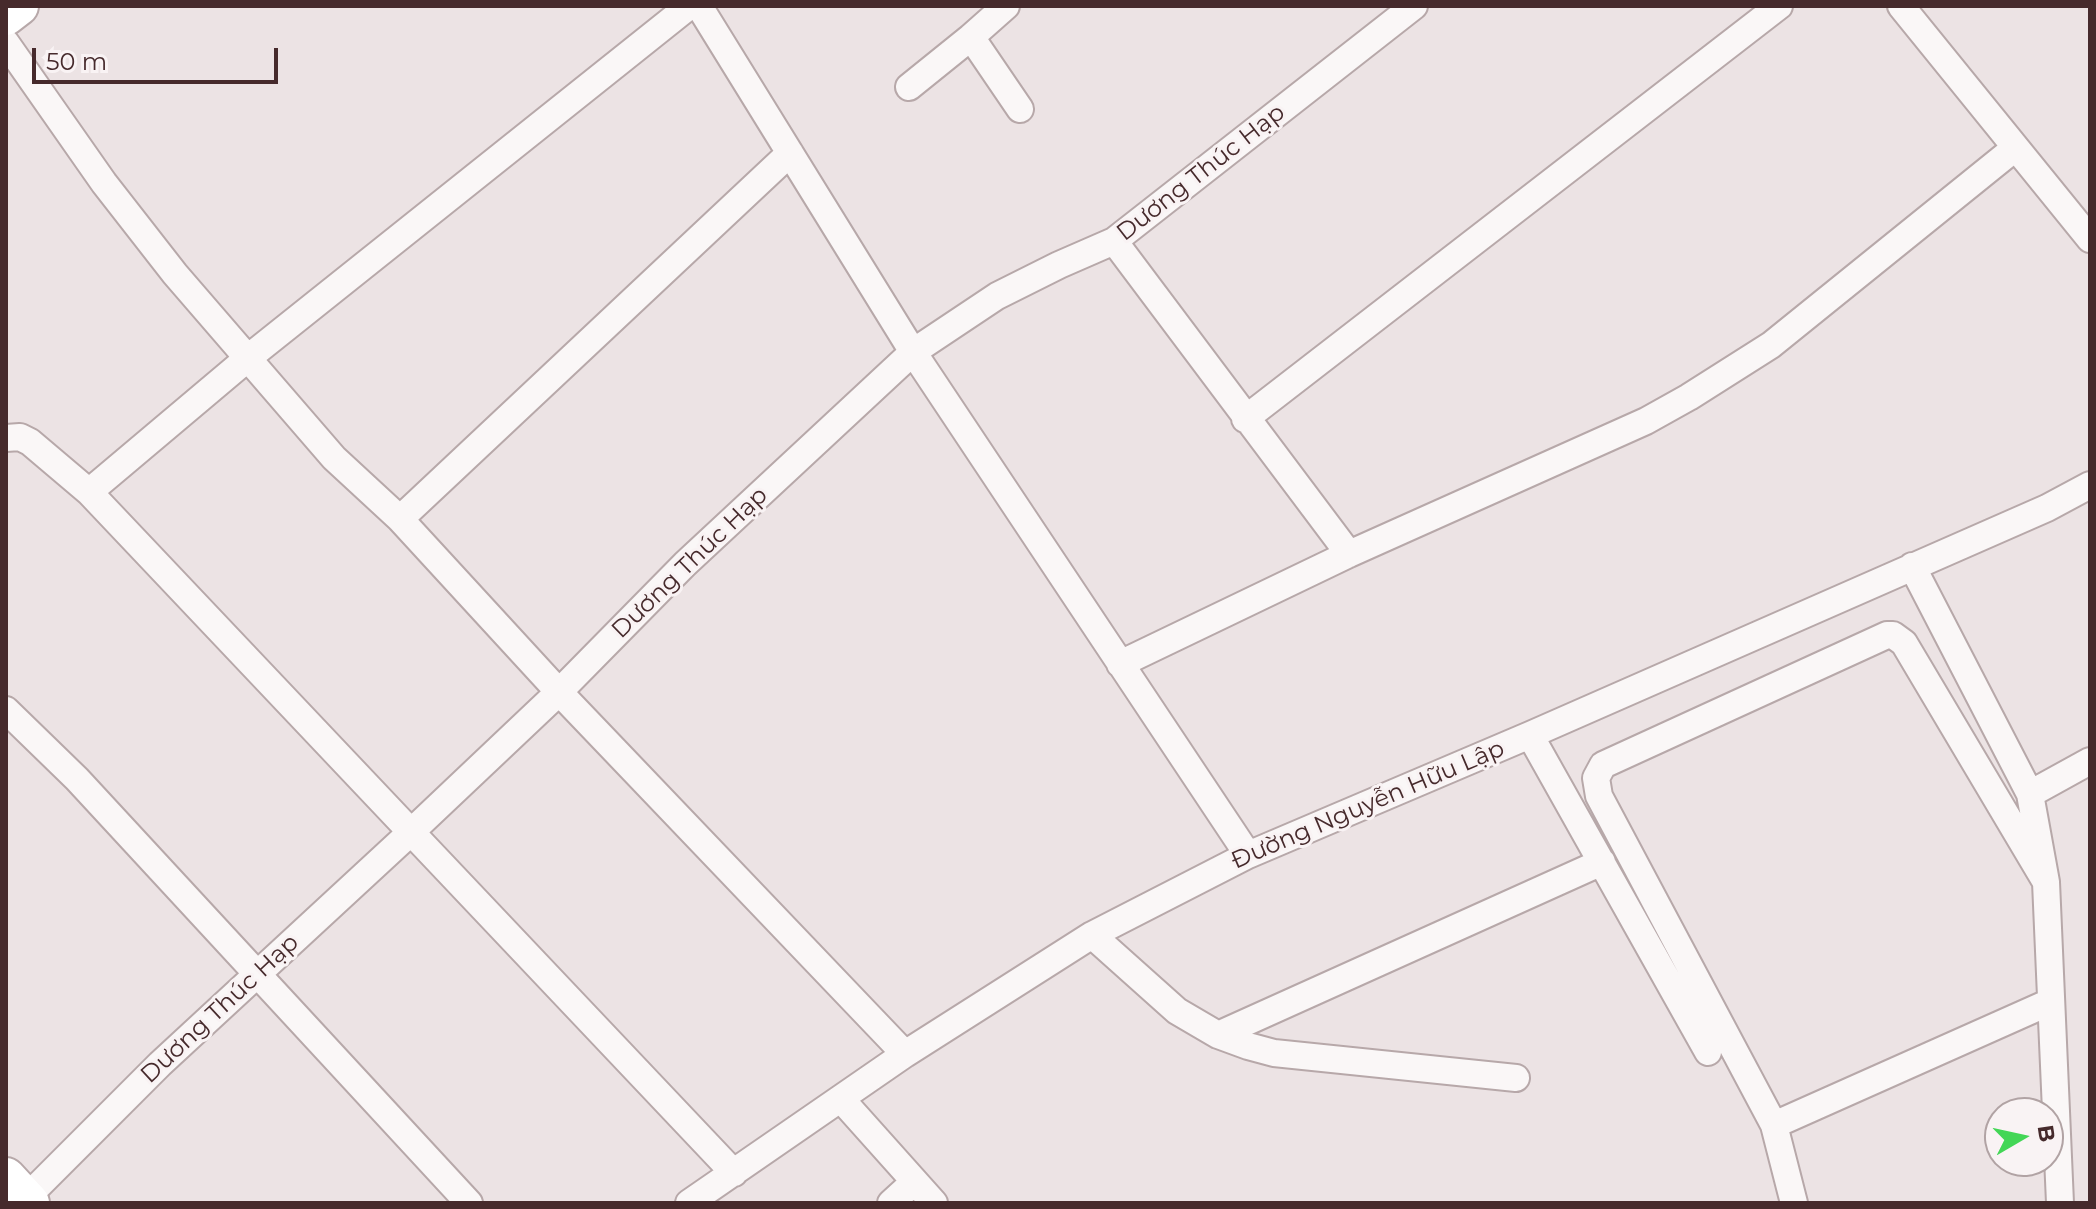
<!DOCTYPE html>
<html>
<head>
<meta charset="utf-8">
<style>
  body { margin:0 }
  #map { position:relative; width:2096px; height:1209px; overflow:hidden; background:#ece3e4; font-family:Montserrat,sans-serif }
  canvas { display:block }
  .frame { position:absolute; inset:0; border:8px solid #462a2c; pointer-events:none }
  .north { position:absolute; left:1984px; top:1097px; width:80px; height:80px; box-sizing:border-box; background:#f9f3f4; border:2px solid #b1a3a4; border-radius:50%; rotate:81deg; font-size:22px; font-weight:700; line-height:32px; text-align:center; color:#462a2c }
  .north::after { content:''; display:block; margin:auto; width:28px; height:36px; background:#43d656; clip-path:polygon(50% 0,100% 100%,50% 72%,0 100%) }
  .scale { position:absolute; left:32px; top:48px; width:246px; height:36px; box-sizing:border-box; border:4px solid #462a2c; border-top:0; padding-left:10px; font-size:24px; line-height:28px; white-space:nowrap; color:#462a2c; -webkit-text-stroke:6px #f9f3f4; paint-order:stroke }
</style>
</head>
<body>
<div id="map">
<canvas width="2096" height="1209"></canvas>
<div class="frame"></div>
<div class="north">B</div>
<div class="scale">50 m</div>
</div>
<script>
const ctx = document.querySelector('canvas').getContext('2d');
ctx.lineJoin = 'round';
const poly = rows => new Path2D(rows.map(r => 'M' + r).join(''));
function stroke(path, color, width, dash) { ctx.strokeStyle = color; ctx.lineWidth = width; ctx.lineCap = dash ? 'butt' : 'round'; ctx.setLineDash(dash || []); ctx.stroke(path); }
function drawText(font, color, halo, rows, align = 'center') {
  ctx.font = font + ' Montserrat,sans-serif'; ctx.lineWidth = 6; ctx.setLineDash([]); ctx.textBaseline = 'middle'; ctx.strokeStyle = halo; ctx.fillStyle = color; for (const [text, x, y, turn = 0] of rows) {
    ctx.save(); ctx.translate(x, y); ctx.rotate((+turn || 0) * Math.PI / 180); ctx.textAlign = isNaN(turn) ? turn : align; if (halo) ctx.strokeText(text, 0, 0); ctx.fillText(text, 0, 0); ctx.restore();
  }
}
const street = poly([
  [699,6,913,352,1248,855],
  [1006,6,971,37,1020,109],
  [1901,6,2090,239],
  [6,43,104,183,175,274,334,458,400,519,559,692,905,1054],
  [909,87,971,37],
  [1114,241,1349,554],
  [1245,419,1779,6],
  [6,438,20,437,30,442,89,492,734,1173],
  [89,492,248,358,689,6],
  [400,519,790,153],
  [1912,566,2030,794],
  [1120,664,1349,554,1646,421,1689,397,1771,345,2015,148],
  [6,710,77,779,469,1203],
  [1530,735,1708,1052],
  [1092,935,1177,1011,1218,1035,1248,1046,1274,1053,1516,1078],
  [1218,1035,1602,862],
  [841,1099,934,1203],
  [1774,1125,2050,1002],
  [21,1203,160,1064,410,833,559,692,685,564,913,352,997,296,1059,265,1114,241,1414,6],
  [689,1203,905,1054,1092,935,1248,855,1530,735,2047,508,2090,485],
  [891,1203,914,1182],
  [1794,1203,1774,1125,1599,796,1596,778,1603,765,1887,635,1893,635,1904,643,2046,882],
  [2060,1203,2046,882,2030,794,2090,761]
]);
const secondary = poly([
  [6,16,19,6],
  [6,1177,30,1203]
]);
stroke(street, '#b7a8a9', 30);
stroke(secondary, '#b7a8a9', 42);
stroke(street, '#faf7f7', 26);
stroke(secondary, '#fff', 38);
drawText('24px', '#462a2c', '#f9f3f4', [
  ["Dương Thúc Hạp",1201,173,-38],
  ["Dương Thúc Hạp",690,563,-44],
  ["Đường Nguyễn Hữu Lập",1368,805,-23],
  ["Dương Thúc Hạp",220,1009,-43]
]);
</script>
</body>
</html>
